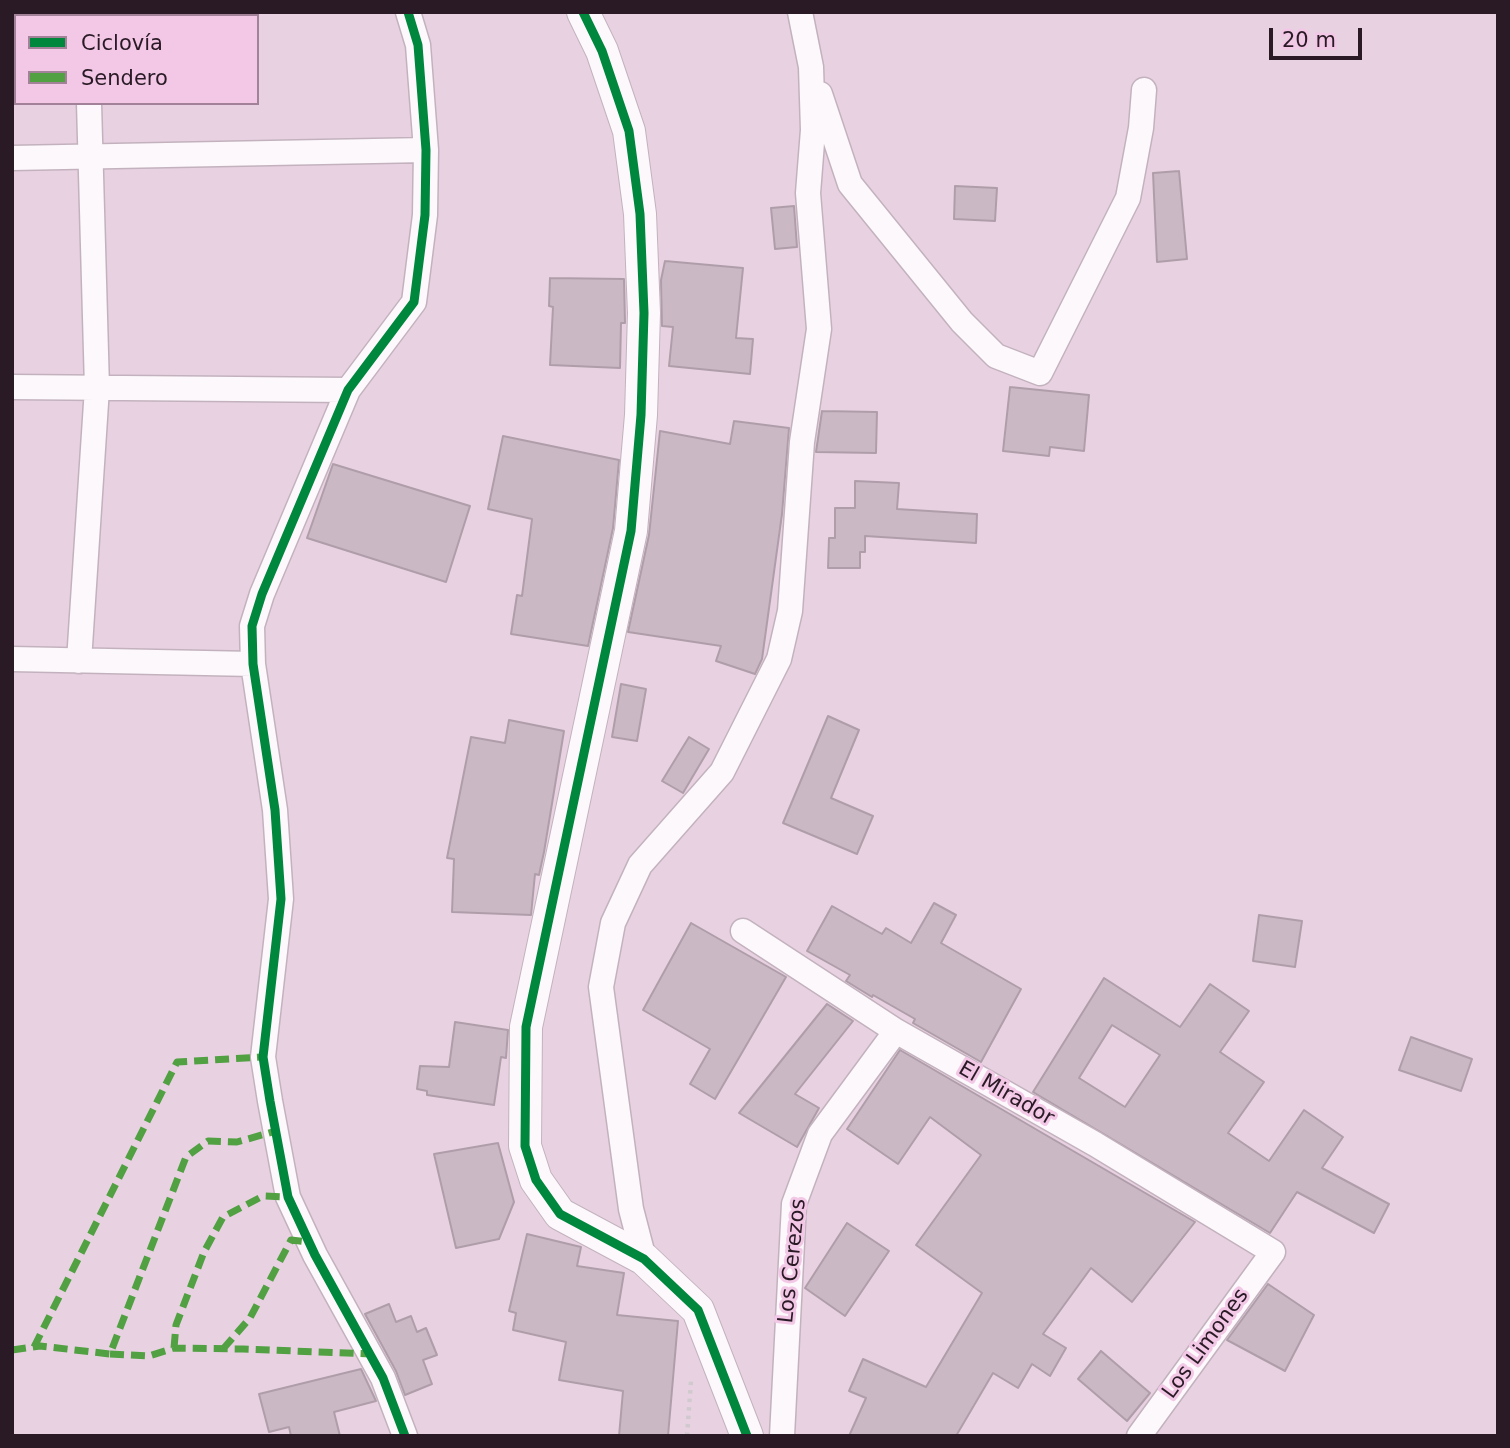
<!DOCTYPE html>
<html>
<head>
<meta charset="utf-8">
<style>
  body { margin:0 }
  #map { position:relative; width:1510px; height:1448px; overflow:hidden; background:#e8d2e2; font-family:"DejaVu Sans",sans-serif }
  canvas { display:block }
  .frame { position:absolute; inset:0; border:14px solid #291a25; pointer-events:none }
  .legend { position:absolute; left:14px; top:14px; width:245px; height:91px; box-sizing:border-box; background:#f2c8e6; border:2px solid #a28299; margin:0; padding:9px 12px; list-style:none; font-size:21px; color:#291a25 }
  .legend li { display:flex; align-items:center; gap:14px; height:35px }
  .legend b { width:35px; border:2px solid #a28299 }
  .scale { position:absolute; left:1269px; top:28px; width:93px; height:32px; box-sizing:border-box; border:4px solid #291a25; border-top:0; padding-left:9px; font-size:21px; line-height:24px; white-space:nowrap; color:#291a25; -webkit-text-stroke:5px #f2c8e6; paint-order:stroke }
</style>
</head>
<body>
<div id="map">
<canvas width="1510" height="1448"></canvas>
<div class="frame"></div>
<ul class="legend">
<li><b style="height:9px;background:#00873e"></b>Ciclovía</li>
<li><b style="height:9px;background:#51a142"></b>Sendero</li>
</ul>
<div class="scale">20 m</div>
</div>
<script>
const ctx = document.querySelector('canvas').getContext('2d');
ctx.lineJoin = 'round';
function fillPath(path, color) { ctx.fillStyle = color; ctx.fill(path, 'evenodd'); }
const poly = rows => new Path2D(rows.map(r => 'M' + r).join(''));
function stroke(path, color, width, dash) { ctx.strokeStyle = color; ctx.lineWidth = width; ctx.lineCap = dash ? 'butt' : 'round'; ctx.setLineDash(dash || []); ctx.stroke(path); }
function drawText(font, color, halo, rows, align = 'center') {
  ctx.font = font + ' "DejaVu Sans",sans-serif'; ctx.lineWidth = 6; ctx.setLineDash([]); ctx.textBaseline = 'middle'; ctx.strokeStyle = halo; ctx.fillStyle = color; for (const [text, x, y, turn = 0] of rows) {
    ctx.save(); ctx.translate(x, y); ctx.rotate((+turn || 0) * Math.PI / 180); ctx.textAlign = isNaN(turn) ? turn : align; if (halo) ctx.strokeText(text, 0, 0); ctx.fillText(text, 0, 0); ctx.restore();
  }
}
const building = poly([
  [1179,171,1187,259,1157,262,1153,173,1179,171],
  [955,186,997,188,995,221,954,219,955,186],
  [794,206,797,247,775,249,771,208,794,206],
  [665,261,743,268,736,338,753,339,750,374,669,366,673,327,662,326,661,280,665,261],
  [550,278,624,279,625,323,621,323,620,368,550,365,553,307,549,306,550,278],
  [1010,387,1089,395,1084,451,1050,447,1049,456,1003,451,1010,387],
  [822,411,877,412,876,453,816,452,822,411],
  [734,421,789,428,782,514,762,659,755,674,716,661,721,646,628,632,649,535,660,431,730,444,734,421],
  [503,436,619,460,613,528,588,646,511,634,517,595,522,596,532,519,488,509,503,436],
  [333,464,470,506,446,582,307,538,333,464],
  [855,481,899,483,897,509,977,514,976,543,865,536,865,552,860,552,860,568,828,568,829,538,835,538,835,508,855,508,855,481],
  [621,684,646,689,637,741,612,737,621,684],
  [828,716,859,730,831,798,873,816,857,854,783,823,828,716],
  [509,720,564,731,544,852,539,875,535,874,531,915,452,912,454,859,447,858,471,737,505,743,509,720],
  [689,737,709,749,683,793,662,781,689,737],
  [934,903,956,915,941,943,1021,989,981,1062,913,1023,915,1019,873,995,872,997,846,981,850,975,807,951,832,906,882,934,886,928,911,943,934,903],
  [1259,915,1302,921,1295,967,1253,961,1259,915],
  [691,923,786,977,715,1099,690,1084,710,1049,643,1010,691,923],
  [1104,978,1180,1027,1210,984,1249,1011,1220,1052,1264,1082,1228,1133,1269,1161,1304,1110,1343,1137,1322,1168,1389,1204,1374,1233,1297,1192,1270,1233,1033,1092,1104,978],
  [1112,1025,1160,1055,1125,1107,1079,1078,1112,1025],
  [827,1004,853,1021,795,1094,819,1108,797,1147,739,1113,827,1004],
  [455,1022,508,1030,506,1058,501,1057,494,1105,427,1095,427,1091,417,1089,420,1066,449,1067,455,1022],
  [1411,1037,1472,1059,1461,1091,1399,1070,1411,1037],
  [900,1050,1195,1222,1132,1302,1091,1268,1043,1334,1066,1348,1050,1376,1032,1364,1018,1388,993,1373,956,1436,849,1436,866,1398,849,1391,863,1359,926,1387,982,1293,916,1245,981,1155,930,1117,898,1164,847,1129,900,1050],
  [498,1143,514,1202,499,1239,456,1248,434,1154,498,1143],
  [847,1223,889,1251,845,1316,805,1288,847,1223],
  [527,1234,581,1247,577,1266,624,1273,617,1315,678,1321,668,1436,619,1436,623,1391,559,1380,566,1342,513,1330,516,1313,509,1311,527,1234],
  [1268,1284,1314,1315,1285,1371,1227,1340,1268,1284],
  [389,1304,396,1322,411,1316,417,1332,426,1328,437,1355,423,1360,432,1384,405,1395,396,1371,365,1314,389,1304],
  [1101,1351,1150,1393,1127,1421,1078,1379,1101,1351],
  [361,1369,376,1401,334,1412,340,1436,291,1436,289,1427,269,1432,259,1394,361,1369]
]);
fillPath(building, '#cab8c5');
stroke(building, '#af9eaa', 2);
const minor = poly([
  [86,12,86,16],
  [820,94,850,184,962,322,996,356,1040,373,1128,198,1141,128,1144,90],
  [12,158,426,150],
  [12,387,348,390],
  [12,659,253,664],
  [79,661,97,388,89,103],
  [743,931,896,1031,1095,1144,1273,1252,1139,1436],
  [644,1259,631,1209,601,987,613,923,640,865,722,772,779,659,790,611,802,442,819,329,808,193,813,130,811,67,800,12],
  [405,1436,383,1378,315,1255,288,1197,270,1101,263,1057,281,899,275,810,253,664,252,626,262,594,348,390,414,302,425,215,426,150,418,45,408,12],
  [782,1436,794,1204,820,1134,896,1031]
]);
const tertiary = poly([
  [583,12,602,51,629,131,640,214,644,313,641,415,631,531,526,1027,525,1146,536,1180,560,1214,644,1259,698,1310,747,1436]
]);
stroke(minor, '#c3b2be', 27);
stroke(tertiary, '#c3b2be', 34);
stroke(poly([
  [687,1436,691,1381]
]), '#d0cace', 4.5, [3.5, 5]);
stroke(minor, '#fcf8fb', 24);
stroke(tertiary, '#fcf8fb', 32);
stroke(poly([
  [34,1347,177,1062,263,1057],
  [174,1348,176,1325,204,1252,223,1217,263,1196,288,1197],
  [223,1349,250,1318,291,1240,309,1242],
  [12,1350,40,1346,110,1354,186,1157,208,1141,237,1142,276,1131],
  [110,1354,149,1356,174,1348,243,1349,371,1354]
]), '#51a142', 7, [14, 7]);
stroke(poly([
  [583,12,602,51,629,131,640,214,644,313,641,415,631,531,526,1027,525,1146,536,1180,560,1214,644,1259,698,1310,747,1436],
  [405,1436,383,1378,315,1255,288,1197,270,1101,263,1057,281,899,275,810,253,664,252,626,262,594,348,390,414,302,425,215,426,150,418,45,408,12]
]), '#00873e', 9);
drawText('21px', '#291a25', '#f2c8e6', [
  ["El Mirador",1006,1094,30],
  ["Los Cerezos",793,1261,-84],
  ["Los Limones",1206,1344,-54]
]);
</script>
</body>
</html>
